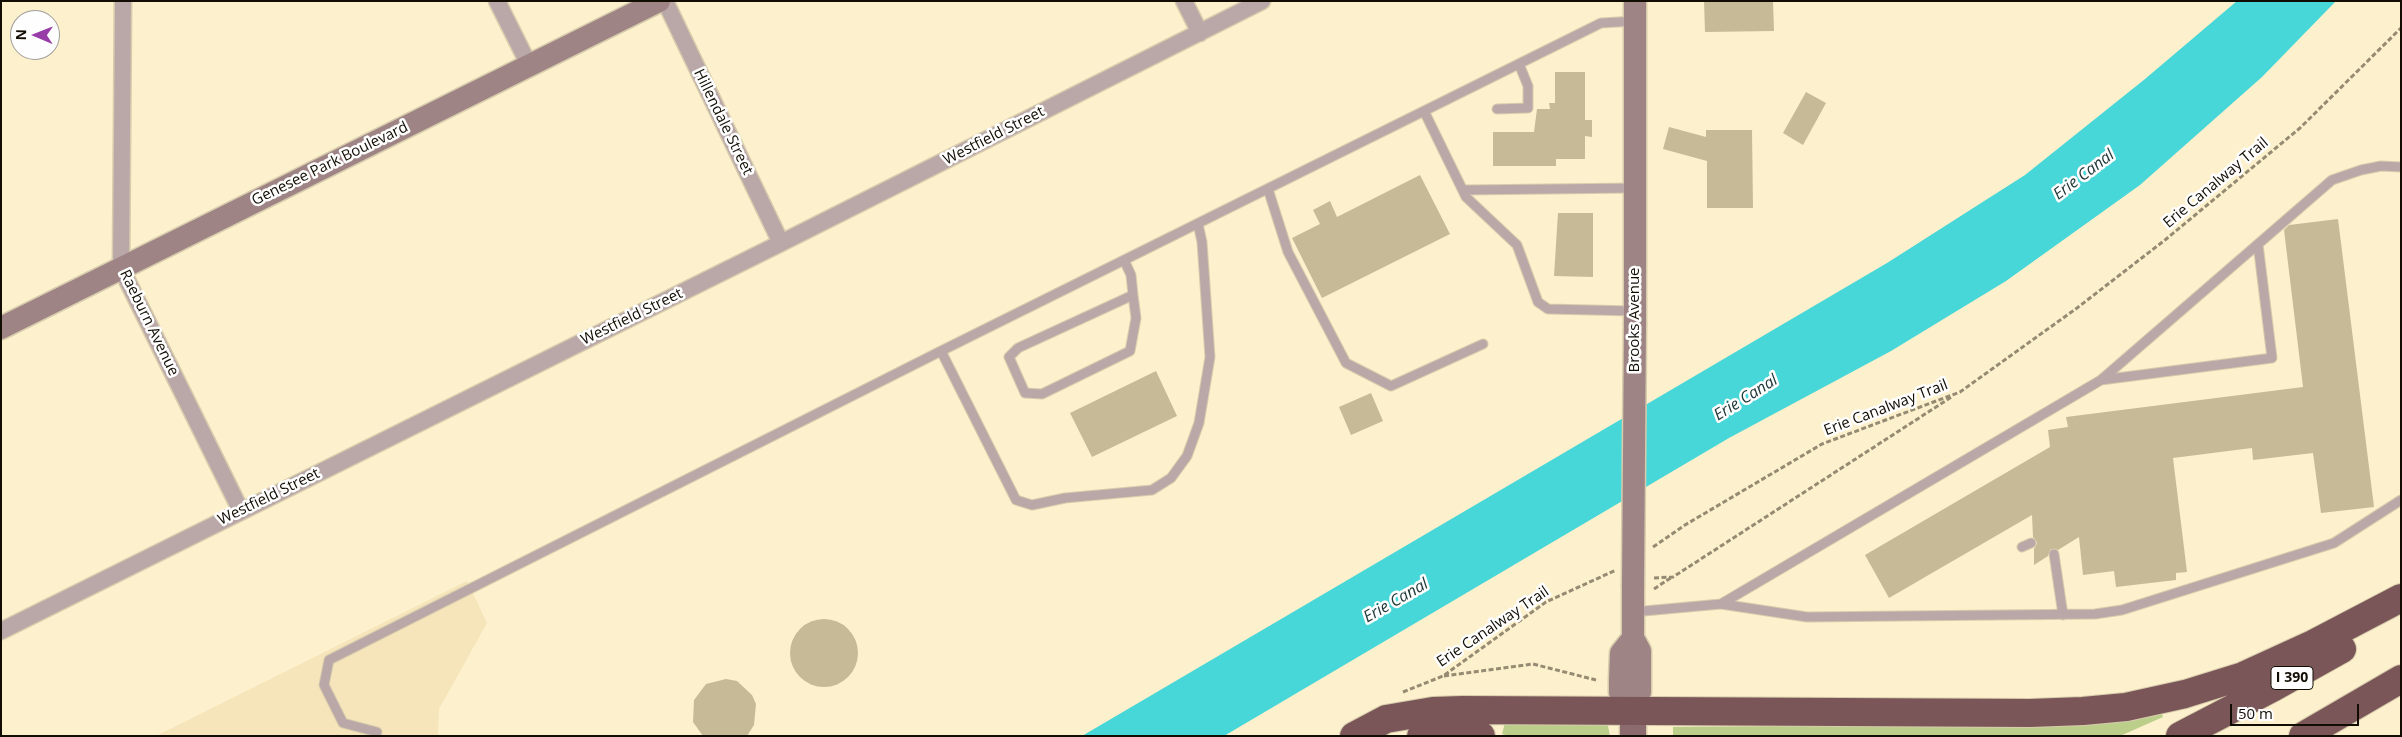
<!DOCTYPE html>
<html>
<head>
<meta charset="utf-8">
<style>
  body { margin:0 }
  #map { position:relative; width:2402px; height:737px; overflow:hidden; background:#fdf0cc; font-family:"Open Sans",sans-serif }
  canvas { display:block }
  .frame { position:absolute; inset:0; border:2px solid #120d03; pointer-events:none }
  .north { position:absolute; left:10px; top:10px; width:50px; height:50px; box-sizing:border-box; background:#fefefe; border:1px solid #a09e9a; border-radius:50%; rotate:271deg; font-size:14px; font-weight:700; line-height:20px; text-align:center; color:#120d03 }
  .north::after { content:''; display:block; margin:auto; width:18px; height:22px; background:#983da8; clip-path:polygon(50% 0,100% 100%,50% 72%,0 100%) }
  .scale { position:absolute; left:2230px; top:704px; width:129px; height:22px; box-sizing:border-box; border:2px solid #120d03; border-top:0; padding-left:6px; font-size:15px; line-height:18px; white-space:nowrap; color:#120d03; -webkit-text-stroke:4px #fefefe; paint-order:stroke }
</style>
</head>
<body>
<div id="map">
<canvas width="2402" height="737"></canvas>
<div class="frame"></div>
<div class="north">N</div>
<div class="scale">50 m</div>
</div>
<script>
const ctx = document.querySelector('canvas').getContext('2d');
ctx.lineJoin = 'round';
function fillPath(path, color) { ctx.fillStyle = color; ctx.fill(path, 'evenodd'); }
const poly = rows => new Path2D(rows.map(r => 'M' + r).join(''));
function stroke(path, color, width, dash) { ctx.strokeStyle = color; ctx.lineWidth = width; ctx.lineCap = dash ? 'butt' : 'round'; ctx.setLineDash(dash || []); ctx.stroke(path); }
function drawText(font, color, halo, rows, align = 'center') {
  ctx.font = font + ' "Open Sans",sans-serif'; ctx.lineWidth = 5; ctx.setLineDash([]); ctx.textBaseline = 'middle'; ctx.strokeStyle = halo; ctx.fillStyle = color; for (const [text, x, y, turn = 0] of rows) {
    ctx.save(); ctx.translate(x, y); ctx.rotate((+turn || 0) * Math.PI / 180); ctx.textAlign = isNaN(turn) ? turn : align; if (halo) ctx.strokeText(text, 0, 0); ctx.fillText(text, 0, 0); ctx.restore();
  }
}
fillPath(poly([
  [467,581,487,623,439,709,438,736,156,736]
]), '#f6e5ba');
fillPath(poly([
  [2160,709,2163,717,2120,736,1673,736,1673,727,2093,723],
  [1506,719,1607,721,1610,736,1509,736,1502,734]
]), '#bbcf8b');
fillPath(poly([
  [2237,1,2336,1,2262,77,2140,185,2006,281,1891,351,1729,438,1224,736,1082,736,1887,263,2025,175,2145,79]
]), '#47d7d8');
fillPath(poly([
  [1704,1,1773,1,1774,31,1705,32],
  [1555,72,1585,72,1585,120,1592,120,1592,137,1585,136,1585,159,1556,159,1556,166,1493,166,1493,132,1534,132,1537,109,1550,109,1549,103,1555,103],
  [1806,92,1826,103,1803,145,1783,133],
  [1669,127,1706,137,1706,130,1752,130,1753,208,1707,208,1707,161,1663,149],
  [1420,175,1450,234,1322,298,1292,238,1320,224,1313,210,1330,201,1337,217],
  [1558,213,1593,213,1593,277,1554,276],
  [2338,219,2374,507,2321,513,2313,453,2253,460,2252,448,2173,458,2187,572,2176,573,2176,580,2116,587,2114,571,2083,575,2079,537,2058,550,2051,549,2048,556,2034,565,2034,549,2037,543,2033,537,2032,515,1889,598,1865,555,2050,447,2048,430,2068,427,2066,417,2303,387,2284,230,2289,225],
  [1156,371,1177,416,1092,457,1070,413],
  [1371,393,1383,421,1351,435,1339,407],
  '790 653a34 34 0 1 1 68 0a34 34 0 1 1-68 0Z',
  [726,679,737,681,752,695,756,704,754,725,747,736,703,736,693,722,694,700,706,684]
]), '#c7ba97');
const lane = poly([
  [1497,109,1528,108,1528,86,1519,64],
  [1268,189,1288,252,1346,363,1391,386,1483,344],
  [1463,190,1635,188],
  [1124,260,1131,275,1133,295,1136,318,1130,351,1042,394,1025,393,1009,357,1018,348,1133,295],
  [1634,311,1548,309,1538,302,1517,245,1466,197,1424,111,1601,23,1635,21],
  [941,351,1016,500,1032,505,1065,498,1152,490,1171,478,1187,456,1199,423,1210,357,1202,242,1198,224],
  [2101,380,2272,358,2258,244],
  [2022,547,2031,543],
  [2054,554,2063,615],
  [1721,604,2101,380,2332,180,2361,170,2381,166,2401,167],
  [1633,612,1721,604,1807,617,2095,614,2122,610,2334,543,2401,500],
  [377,732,343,723,324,685,329,660,941,351,1424,111]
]);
const street = poly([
  [123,1,121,268,241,511],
  [497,1,529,65],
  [665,1,781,243],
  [1184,1,1200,33],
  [1,631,781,243,1262,1]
]);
const secondary = poly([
  [1635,323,1635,1],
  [1,328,659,1],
  [1633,705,1620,692,1620,680,1621,653,1633,638],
  [1633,710,1633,705,1640,692,1640,651,1633,638,1633,586]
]);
const primary = poly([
  [1633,736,1633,710]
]);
const highway = poly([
  [1354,736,1386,719,1433,711,1462,710,2030,713,2083,711,2126,707,2185,694,2243,676,2313,644,2401,598],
  [1421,736,1450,733,1481,736],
  [2180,736,2274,687,2342,649],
  [2303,736,2401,679]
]);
stroke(lane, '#d7ccac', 11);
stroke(street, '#d7ccac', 19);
stroke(secondary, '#d7ccac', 25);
stroke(primary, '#d7ccac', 29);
stroke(highway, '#d7ccac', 30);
stroke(poly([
  [1653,547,1685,525,1822,444,1960,392,2077,308,2165,240,2300,128,2401,28],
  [1654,578,1673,577,1953,396],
  [1654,589,1672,577],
  [1444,676,1533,664,1596,680],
  [1403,692,1443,676,1546,602,1616,570]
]), '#958b73', 3, [5, 2.5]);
stroke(lane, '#baa8a8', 9);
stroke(street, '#baa8a8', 16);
stroke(secondary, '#9f8485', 22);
stroke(primary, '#8b6b6d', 26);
stroke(highway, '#7a5658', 28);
const secondaryBridge = poly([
  [1633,586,1635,323]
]);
stroke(secondaryBridge, '#d7ccac', 25, []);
stroke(secondaryBridge, '#9f8485', 22);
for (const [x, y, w] of [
  [2292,678,42]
]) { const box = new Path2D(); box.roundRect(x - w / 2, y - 11.5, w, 23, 4); ctx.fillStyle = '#fefefe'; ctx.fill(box); stroke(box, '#120d03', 1); }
drawText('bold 14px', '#120d03', null, [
  ["I 390",2292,678]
]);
drawText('15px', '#120d03', '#fefefe', [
  ["Hillendale Street",723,122,64],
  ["Westfield Street",994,136,-27],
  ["Genesee Park Boulevard",330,164,-26],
  ["Erie Canalway Trail",2216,183,-40],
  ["Westfield Street",632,317,-26],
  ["Brooks Avenue",1635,320,-90],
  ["Raeburn Avenue",149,323,64],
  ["Erie Canalway Trail",1886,408,-21],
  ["Westfield Street",269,497,-26],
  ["Erie Canalway Trail",1493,627,-34]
]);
drawText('italic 16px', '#203838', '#fefefe', [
  ["Erie Canal",2084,175,-37],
  ["Erie Canal",1746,398,-32],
  ["Erie Canal",1396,601,-30]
]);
</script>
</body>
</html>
